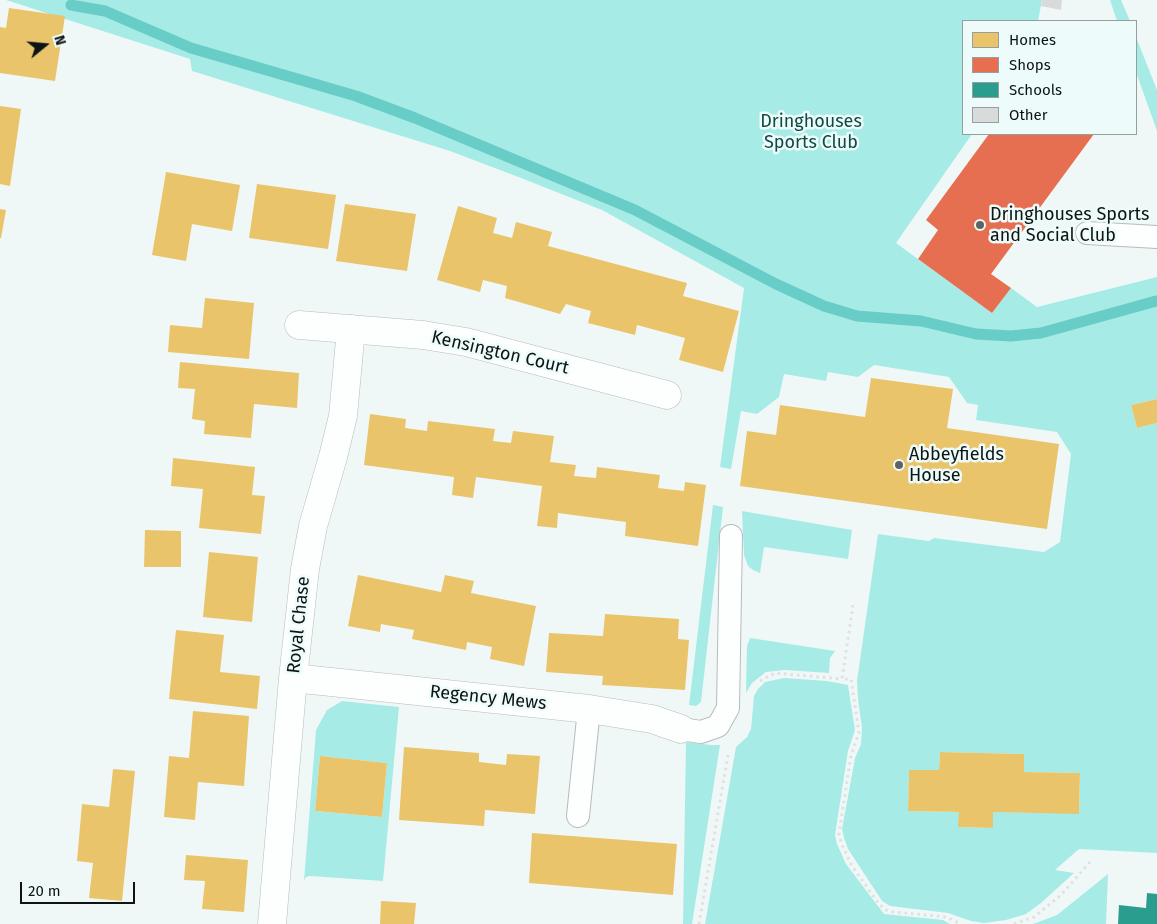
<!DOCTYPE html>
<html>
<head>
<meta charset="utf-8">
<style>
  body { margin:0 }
  #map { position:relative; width:1157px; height:924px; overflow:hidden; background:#f0f8f7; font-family:"Fira Sans",sans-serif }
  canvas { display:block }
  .legend { position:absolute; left:962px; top:20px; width:175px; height:115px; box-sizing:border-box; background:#edfcfa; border:1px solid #949f9e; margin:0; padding:6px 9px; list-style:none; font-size:15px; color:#0e1313 }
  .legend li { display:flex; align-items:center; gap:10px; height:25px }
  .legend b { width:25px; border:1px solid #949f9e }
  .north { position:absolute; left:20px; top:20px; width:50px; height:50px; -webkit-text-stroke:4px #edfcfa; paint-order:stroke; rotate:73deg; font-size:14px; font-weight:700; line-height:20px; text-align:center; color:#0e1313 }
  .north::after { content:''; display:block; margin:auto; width:18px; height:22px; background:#0e1313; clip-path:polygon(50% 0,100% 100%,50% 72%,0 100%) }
  .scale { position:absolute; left:20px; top:882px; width:115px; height:22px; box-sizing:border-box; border:2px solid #0e1313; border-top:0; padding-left:6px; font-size:15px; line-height:18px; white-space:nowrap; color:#0e1313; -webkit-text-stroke:4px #edfcfa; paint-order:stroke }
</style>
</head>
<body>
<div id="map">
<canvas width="1157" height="924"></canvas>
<ul class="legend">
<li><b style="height:14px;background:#e9c46a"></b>Homes</li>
<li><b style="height:14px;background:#e76f51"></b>Shops</li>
<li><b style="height:14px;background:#2a9d8f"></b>Schools</li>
<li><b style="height:14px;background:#d9dada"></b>Other</li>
</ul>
<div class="north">N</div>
<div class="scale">20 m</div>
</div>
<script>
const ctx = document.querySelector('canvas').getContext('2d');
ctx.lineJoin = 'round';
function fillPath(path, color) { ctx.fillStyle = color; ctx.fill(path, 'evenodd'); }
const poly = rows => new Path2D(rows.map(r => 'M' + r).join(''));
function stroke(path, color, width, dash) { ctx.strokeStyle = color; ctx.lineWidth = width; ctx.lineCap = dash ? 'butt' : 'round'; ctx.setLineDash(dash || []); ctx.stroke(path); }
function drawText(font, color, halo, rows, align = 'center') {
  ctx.font = font + ' "Fira Sans",sans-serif'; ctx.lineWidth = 5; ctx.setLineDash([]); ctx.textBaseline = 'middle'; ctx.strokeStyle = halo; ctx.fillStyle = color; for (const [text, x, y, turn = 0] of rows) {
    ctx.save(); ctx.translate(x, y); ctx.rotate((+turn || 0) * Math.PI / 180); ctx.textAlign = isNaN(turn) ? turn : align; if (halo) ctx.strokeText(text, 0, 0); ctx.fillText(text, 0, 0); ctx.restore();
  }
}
fillPath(poly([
  [6,0,1042,0,1038,21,963,21,963,134,972,134,896,243,992,313,1011,288,1037,307,1157,277,1157,399,1131,405,1137,428,1157,423,1157,853,1079,849,1055,870,1074,873,1041,903,1026,914,1006,920,984,923,971,921,948,913,890,906,882,901,848,849,844,838,842,829,855,758,861,744,862,728,858,699,857,681,878,534,929,541,934,538,1044,552,1060,542,1071,454,1057,432,976,420,978,405,967,403,949,377,874,365,858,377,828,372,826,381,784,374,779,397,757,414,741,411,731,469,720,467,744,288,602,210,521,178,450,151,192,71,190,59],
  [940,752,1024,754,1024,772,1080,773,1079,813,993,812,993,828,959,827,959,812,908,811,909,770,939,770],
  [1110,0,1121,0,1130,21,1117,21],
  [1136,37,1157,90,1157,131,1136,72],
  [713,505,723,507,701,702,696,706,689,705],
  [742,511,852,530,848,559,764,547,760,573,753,570,748,566,744,555],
  [750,638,835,651,830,658,829,673,785,670,766,672,752,683,746,693,747,646],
  [784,678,827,681,848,685,855,730,848,751,835,835,837,844,846,864,884,914,943,920,950,924,705,924,736,747,747,737,751,729,754,696,758,689,765,682],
  [342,701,399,707,383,881,310,876,306,877,304,881,316,730,327,710],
  [320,756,387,763,382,817,315,811],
  [686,742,711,745,720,745,692,924,683,924],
  [1108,874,1106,924,1033,924,1057,915]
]), '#a7ebe6');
fillPath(poly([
  [9,8,65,16,55,81,0,73,0,27,6,28],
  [0,106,21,109,10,186,0,184],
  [166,172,240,185,232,231,192,224,186,261,152,255],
  [257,184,336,195,328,249,249,238],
  [345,204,416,214,407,271,336,261],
  [458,206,497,218,493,233,512,238,516,222,552,232,548,246,687,283,683,296,739,311,723,372,679,360,685,338,637,325,635,335,588,323,591,311,566,304,560,314,505,298,507,286,483,280,480,292,437,280],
  [0,209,6,210,1,238,0,238],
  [205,298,254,303,249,359,168,352,170,325,202,328],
  [180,362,299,373,297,408,254,404,251,438,204,434,205,421,192,419,195,389,178,388],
  [871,378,953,389,947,428,1059,444,1047,529,740,486,747,431,776,435,780,405,865,417],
  [1157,399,1157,423,1137,428,1131,405],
  [370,414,406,419,405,428,427,431,428,421,495,429,493,441,511,443,513,431,554,436,550,462,576,465,574,476,596,478,597,467,660,475,658,488,684,491,685,482,706,485,698,546,625,536,626,522,558,513,557,528,537,526,542,486,476,477,473,498,452,495,454,477,364,465],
  [173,458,255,467,252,495,265,496,261,534,199,528,203,489,171,486],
  [145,530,181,531,181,567,144,567],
  [209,552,258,557,252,622,203,617],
  [358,575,441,592,445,575,474,581,471,593,536,606,524,666,490,659,492,647,467,642,466,650,412,639,414,630,381,624,380,632,348,626],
  [605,614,679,619,678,639,689,640,685,690,602,685,603,676,546,672,549,633,603,636],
  [176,630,224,635,220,672,260,676,257,709,169,699],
  [193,711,249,716,244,786,198,782,195,820,164,817,169,756,189,758],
  [404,747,479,753,479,762,506,765,507,754,540,756,535,814,485,810,484,826,399,820],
  [940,752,1024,754,1024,772,1080,773,1079,814,993,812,993,828,958,827,959,812,908,811,909,770,939,770],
  [320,756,387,763,382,817,315,811],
  [113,769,135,771,122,901,89,898,93,863,77,861,82,804,109,807],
  [532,833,677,844,673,895,529,883],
  [186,855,248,860,244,912,202,909,205,881,184,880],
  [381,901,416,903,414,924,380,924]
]), '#e9c46a');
fillPath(poly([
  [989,134,1094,134,991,274,1011,288,992,313,918,259,938,230,926,220]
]), '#e76f51');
fillPath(poly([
  [1147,893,1157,894,1157,924,1118,924,1119,905,1146,908]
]), '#2a9d8f');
stroke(poly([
  [71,5,105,11,191,48,356,96,415,118,635,210,776,284,824,306,857,316,921,321,976,334,1011,336,1041,333,1156,301]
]), '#68cdc7', 11);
fillPath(poly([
  [1042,0,1062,0,1061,10,1041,6]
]), '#d9dada');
const service = poly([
  [1087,233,1157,237],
  [681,729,701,732,718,726,728,708,731,536],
  [578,816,589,709]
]);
const minor = poly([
  [299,325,423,335,466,342,667,395],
  [293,678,589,709,652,719,681,729],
  [272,924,293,678,305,569,313,526,333,457,343,416,351,329]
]);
stroke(service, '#b6bcbb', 24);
stroke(minor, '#b6bcbb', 29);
stroke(poly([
  [853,605,842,679,851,679,859,733,851,755,839,834,842,845,852,866,879,904,886,910,893,912,946,917,961,924],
  [760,681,775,673,842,679],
  [699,924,728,755],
  [1014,924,1034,917,1061,895,1090,862]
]), '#dfe1e1', 3, [2.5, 4]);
stroke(service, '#fdfefe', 22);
stroke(minor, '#fdfefe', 28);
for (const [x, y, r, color] of [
  [980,225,5,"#5d6363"],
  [899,465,5,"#5d6363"]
]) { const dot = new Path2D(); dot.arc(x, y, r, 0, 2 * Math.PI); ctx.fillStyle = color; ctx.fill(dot); stroke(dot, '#edfcfa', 2); }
drawText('18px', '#0f4a46', '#edfcfa', [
  ["Dringhouses",811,122],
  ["Sports Club",811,143]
]);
drawText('18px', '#0e1313', '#edfcfa', [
  ["Dringhouses Sports",990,215],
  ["and Social Club",990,236],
  ["Abbeyfields",909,455],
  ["House",909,476]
], 'left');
drawText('18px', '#0e1313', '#edfcfa', [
  ["Kensington Court",500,353,13],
  ["Royal Chase",299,625,-84],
  ["Regency Mews",488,698,6]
]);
</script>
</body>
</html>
